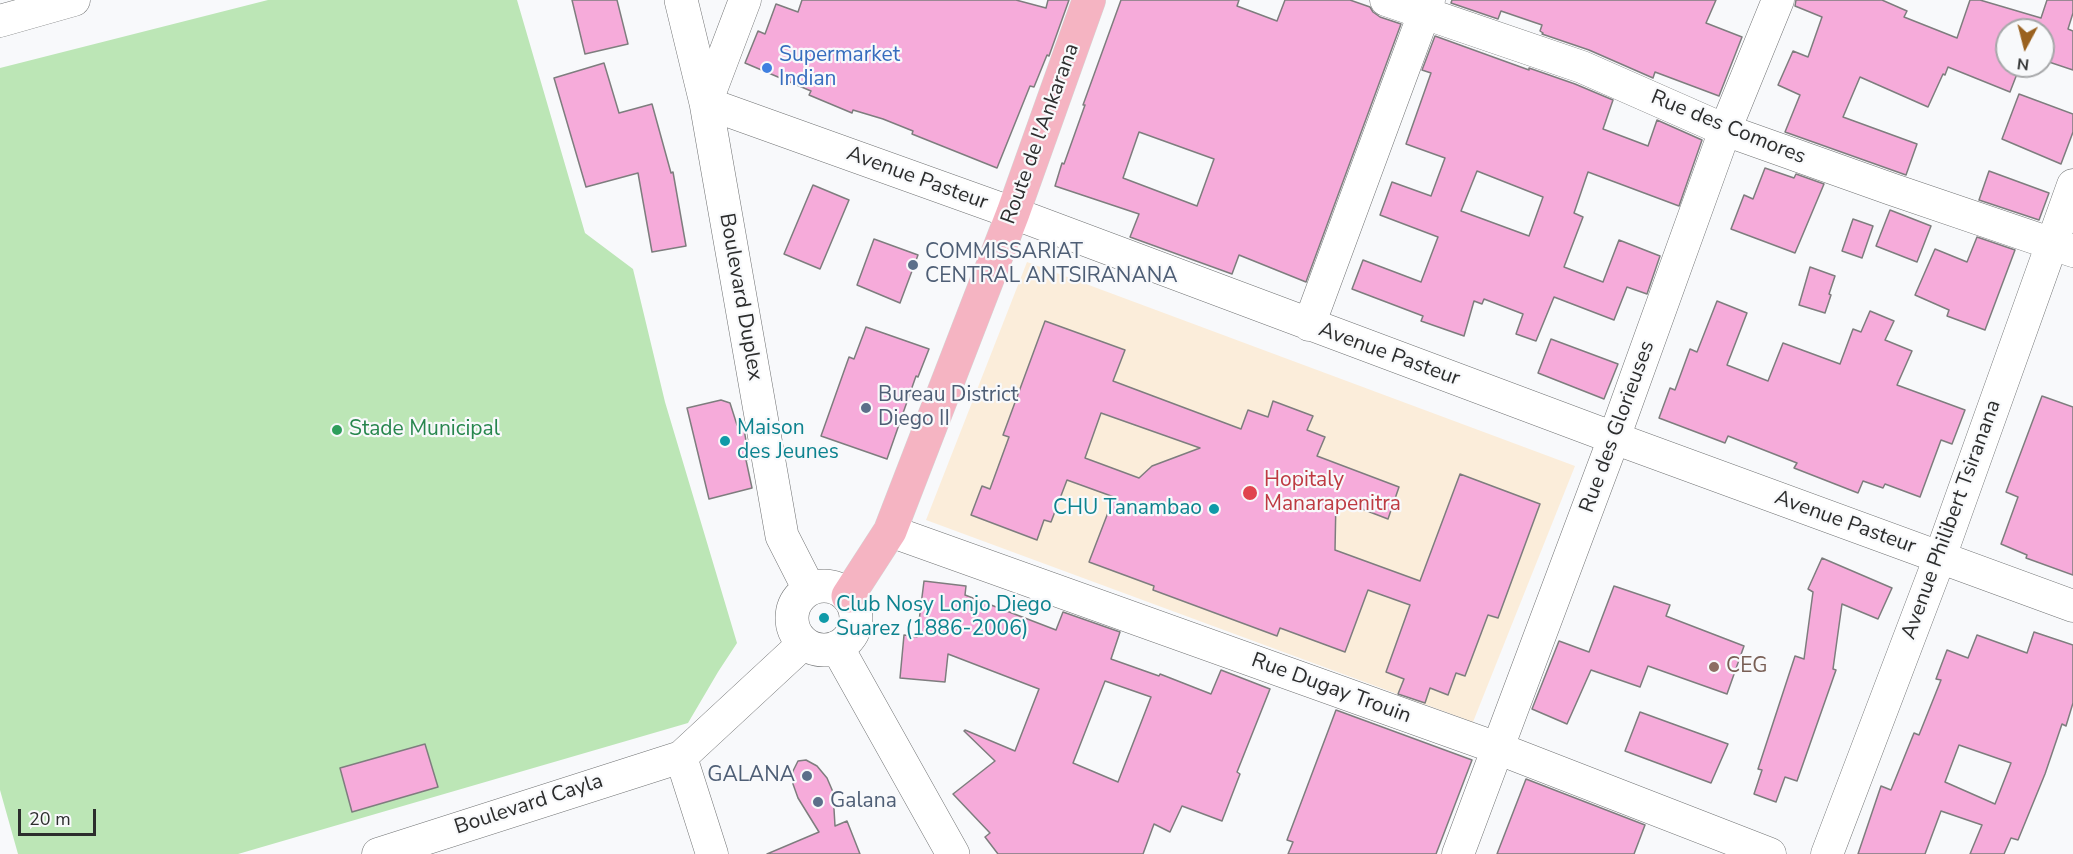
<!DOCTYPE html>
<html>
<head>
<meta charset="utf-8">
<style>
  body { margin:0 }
  #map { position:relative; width:2073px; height:854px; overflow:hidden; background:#f8f9fb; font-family:"Nunito Sans",sans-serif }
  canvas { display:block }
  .north { position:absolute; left:1995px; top:18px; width:60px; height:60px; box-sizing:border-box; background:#f8f9fb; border:2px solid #a6a7a9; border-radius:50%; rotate:187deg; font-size:16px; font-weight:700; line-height:24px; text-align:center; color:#2c2d2d }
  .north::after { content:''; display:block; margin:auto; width:21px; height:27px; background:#9a611f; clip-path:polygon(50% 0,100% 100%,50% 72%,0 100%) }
  .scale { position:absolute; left:18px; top:809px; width:78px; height:27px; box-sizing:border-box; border:3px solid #2c2d2d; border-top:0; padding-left:8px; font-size:18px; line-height:21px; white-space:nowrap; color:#2c2d2d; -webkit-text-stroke:4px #f8f9fb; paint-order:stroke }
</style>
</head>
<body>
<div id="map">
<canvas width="2073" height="854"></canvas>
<div class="north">N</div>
<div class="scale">20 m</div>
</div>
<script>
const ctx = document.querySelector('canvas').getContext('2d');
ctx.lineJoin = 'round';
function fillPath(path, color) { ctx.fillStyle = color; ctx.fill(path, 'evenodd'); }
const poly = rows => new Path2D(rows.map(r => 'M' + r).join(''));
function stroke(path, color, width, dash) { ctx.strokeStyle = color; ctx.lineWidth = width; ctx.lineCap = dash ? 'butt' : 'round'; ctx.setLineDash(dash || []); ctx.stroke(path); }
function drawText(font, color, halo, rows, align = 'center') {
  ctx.font = font + ' "Nunito Sans",sans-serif'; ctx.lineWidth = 4.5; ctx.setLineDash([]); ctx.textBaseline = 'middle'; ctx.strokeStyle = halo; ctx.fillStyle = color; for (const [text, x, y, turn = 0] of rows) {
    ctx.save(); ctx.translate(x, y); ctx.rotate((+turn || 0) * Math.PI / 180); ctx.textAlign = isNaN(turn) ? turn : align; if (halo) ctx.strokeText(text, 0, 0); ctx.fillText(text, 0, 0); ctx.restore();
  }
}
fillPath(poly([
  [1027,262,1575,466,1473,722,926,520]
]), '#fbedda');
fillPath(poly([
  [268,0,517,0,585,233,633,269,665,402,737,643,718,672,688,723,238,854,18,854,0,790,0,68]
]), '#bce6b6');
const building = poly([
  [572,0,617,0,628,44,585,54,572,0],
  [802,0,1016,0,1046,8,1048,0,1069,0,1049,56,1047,55,1034,87,1030,86,997,168,912,134,913,131,883,119,853,110,852,113,809,95,811,91,745,63,758,31,765,34,776,4,798,12,802,0],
  [1121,0,1239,0,1237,6,1277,21,1285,0,1350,0,1370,7,1373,12,1380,17,1401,24,1306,282,1239,255,1232,274,1130,237,1139,214,1055,186,1062,163,1064,164,1085,105,1083,105,1121,0],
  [1139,132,1214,159,1197,206,1123,178,1139,132],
  [1452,0,1716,0,1706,23,1742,37,1719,96,1655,72,1653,78,1589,50,1542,34,1543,33,1540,31,1542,25,1501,11,1498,19,1451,3,1452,0],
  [1796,0,1882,0,1907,11,1904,17,1957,38,1970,0,1980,0,2041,18,2047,0,2073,0,2073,13,2068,29,2073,31,2073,70,2043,60,2043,30,2007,30,2007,66,2020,66,2010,92,1948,67,1945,75,1943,74,1928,107,1860,77,1843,117,1917,144,1906,175,1785,132,1800,95,1778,85,1793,51,1808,57,1822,17,1795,6,1796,0],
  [1435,36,1529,70,1529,68,1575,84,1613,100,1603,129,1648,146,1657,120,1702,140,1679,206,1588,172,1574,213,1583,217,1564,267,1603,282,1619,240,1660,256,1647,294,1627,287,1614,320,1554,297,1536,341,1516,334,1523,314,1484,299,1482,304,1474,301,1464,336,1421,321,1423,316,1352,289,1363,260,1421,282,1438,237,1380,215,1392,182,1431,196,1445,158,1406,144,1431,73,1422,70,1435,36],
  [1477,171,1543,197,1529,236,1461,211,1477,171],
  [604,63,619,113,652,104,671,173,673,172,686,246,652,252,638,173,586,187,554,78,604,63],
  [2019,94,2073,114,2073,132,2061,164,2002,139,2019,94],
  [1765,168,1794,178,1796,174,1824,184,1795,253,1731,229,1744,195,1753,199,1765,168],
  [1989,171,2049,193,2039,220,1979,200,1989,171],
  [813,185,849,200,820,269,784,254,813,185],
  [1890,210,1931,226,1917,262,1876,246,1890,210],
  [1853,219,1873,226,1862,258,1842,251,1853,219],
  [1977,237,2015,250,1985,330,1947,316,1949,310,1915,295,1935,249,1967,262,1977,237],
  [874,239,918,255,900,303,857,285,874,239],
  [1810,267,1835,276,1829,294,1831,295,1825,313,1799,305,1810,267],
  [1717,301,1747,313,1727,365,1768,381,1783,343,1840,364,1853,329,1861,332,1870,311,1894,321,1885,340,1912,351,1897,385,1965,410,1952,444,1941,440,1920,497,1885,484,1883,488,1863,481,1858,493,1794,468,1797,463,1728,436,1725,443,1659,418,1670,388,1675,390,1690,349,1697,352,1717,301],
  [1045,321,1125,350,1113,381,1241,429,1248,410,1268,417,1273,401,1313,416,1307,430,1325,437,1317,456,1399,487,1388,519,1336,499,1335,550,1420,581,1460,474,1540,504,1498,618,1488,615,1465,676,1456,673,1448,695,1430,688,1425,703,1398,694,1404,679,1386,672,1410,605,1368,590,1345,652,1280,628,1277,636,1153,590,1154,586,1089,562,1114,497,1067,480,1051,522,1044,520,1037,540,971,515,982,486,990,489,1009,437,1003,435,1045,321],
  [1101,413,1200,448,1152,466,1139,478,1085,458,1101,413],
  [866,327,929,349,918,377,916,376,887,459,821,436,849,357,854,359,866,327],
  [1551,339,1618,364,1604,399,1538,373,1551,339],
  [2042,396,2073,407,2073,575,2026,558,2027,555,2001,544,2018,497,2006,492,2042,396],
  [721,400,730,403,737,425,743,423,749,459,746,460,752,488,709,499,687,408,721,400],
  [1822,558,1892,588,1878,619,1842,604,1833,669,1836,670,1797,781,1785,777,1776,802,1754,794,1762,770,1758,769,1795,656,1804,659,1813,592,1808,589,1822,558],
  [924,581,966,586,965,595,1056,630,1063,612,1120,632,1111,659,1159,676,1160,674,1211,694,1221,670,1270,689,1237,772,1240,774,1222,821,1182,806,1170,832,1154,824,1143,854,998,854,985,837,990,833,953,794,995,761,964,731,965,730,1015,751,1039,689,948,654,945,682,900,678,904,635,917,637,924,581],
  [1105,681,1151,697,1118,782,1073,763,1105,681],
  [1614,586,1670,605,1666,616,1744,646,1727,694,1648,666,1640,687,1591,670,1567,724,1532,709,1559,641,1589,652,1614,586],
  [2034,632,2073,645,2073,703,2066,726,2062,724,2045,774,2018,840,2011,838,2004,854,1970,854,1982,825,1941,811,1925,854,1858,854,1881,786,1891,790,1914,733,1919,735,1941,680,1936,679,1947,650,1968,658,1977,635,2027,653,2034,632],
  [1959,745,2011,763,1995,804,1945,782,1959,745],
  [1336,710,1472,760,1436,854,1288,854,1293,842,1287,840,1336,710],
  [1640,712,1728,744,1711,783,1625,751,1640,712],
  [425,744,438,787,352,812,340,768,425,744],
  [806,760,817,766,827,778,833,792,835,826,847,821,860,854,767,854,819,832,798,798,793,784,793,771,798,761,806,760],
  [1526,779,1645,825,1634,854,1497,854,1526,779]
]);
fillPath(building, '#f6abda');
stroke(building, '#7e7d7e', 1.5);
const street = poly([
  [745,0,706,103,1013,213,1614,438,2073,606],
  [1386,0,1582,67,1725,130,1891,189,2073,251],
  [0,21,74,0],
  [1309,325,1429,0],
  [890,531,1497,748,1770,854],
  [681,757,712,854],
  [378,854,681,757,804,643],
  [1458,854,1614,438,1725,130,1778,0],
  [1827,854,1940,557,2073,185]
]);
const secondary = poly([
  [681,0,706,103,782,536,809,589],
  '792 618a32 32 0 1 1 64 0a32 32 0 1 1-64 0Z',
  [837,647,953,854]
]);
const primary = poly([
  [848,596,890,531,1013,213,1089,0]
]);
stroke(street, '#717374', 33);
stroke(secondary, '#717374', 34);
stroke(primary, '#d5d5d5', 34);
stroke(street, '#fff', 32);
stroke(secondary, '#fff', 33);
stroke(primary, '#f5b4c2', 33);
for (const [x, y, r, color] of [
  [767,68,6,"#3f7fe0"],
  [913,265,6,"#5c6f8a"],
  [866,408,6,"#5c6f8a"],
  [337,430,6,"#2e9e5b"],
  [725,441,6,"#0f9aa8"],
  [1250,493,8,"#e0444e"],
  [1214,509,6,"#0f9aa8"],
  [824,618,6,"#0f9aa8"],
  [1714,667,6,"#8d6e63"],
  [807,776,6,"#5c6f8a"],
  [818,802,6,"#5c6f8a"]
]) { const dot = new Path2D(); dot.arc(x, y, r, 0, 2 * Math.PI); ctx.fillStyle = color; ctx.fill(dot); stroke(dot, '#f8f9fb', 2); }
drawText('21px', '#366cbe', '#f8f9fb', [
  ["Supermarket",779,56],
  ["Indian",779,80]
], 'left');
drawText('21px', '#2c2d2d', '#f8f9fb', [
  ["Rue des Comores",1728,128,22],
  ["Route de l'Ankarana",1041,134,-70],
  ["Avenue Pasteur",917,179,20],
  ["Boulevard Duplex",740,297,80],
  ["Avenue Pasteur",1389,355,20],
  ["Rue des Glorieuses",1618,427,-70],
  ["Avenue Philibert Tsiranana",1952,520,-70],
  ["Avenue Pasteur",1845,523,20],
  ["Rue Dugay Trouin",1331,689,20],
  ["Boulevard Cayla",529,805,-18]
]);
drawText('21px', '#4e5e75', '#f8f9fb', [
  ["COMMISSARIAT",925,253],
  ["CENTRAL ANTSIRANANA",925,277],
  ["Bureau District",878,396],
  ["Diego II",878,420],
  ["GALANA",795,776,"right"],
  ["Galana",830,802]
], 'left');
drawText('21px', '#0d838f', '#f8f9fb', [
  ["Maison",737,429],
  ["des Jeunes",737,453],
  ["CHU Tanambao",1202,509,"right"],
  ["Club Nosy Lonjo Diego",836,606],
  ["Suarez (1886-2006)",836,630]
], 'left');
drawText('21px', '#27864d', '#f8f9fb', [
  ["Stade Municipal",349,430]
], 'left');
drawText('21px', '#be3a42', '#f8f9fb', [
  ["Hopitaly",1264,481],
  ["Manarapenitra",1264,505]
], 'left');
drawText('21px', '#785e54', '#f8f9fb', [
  ["CEG",1726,667]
], 'left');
</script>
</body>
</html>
